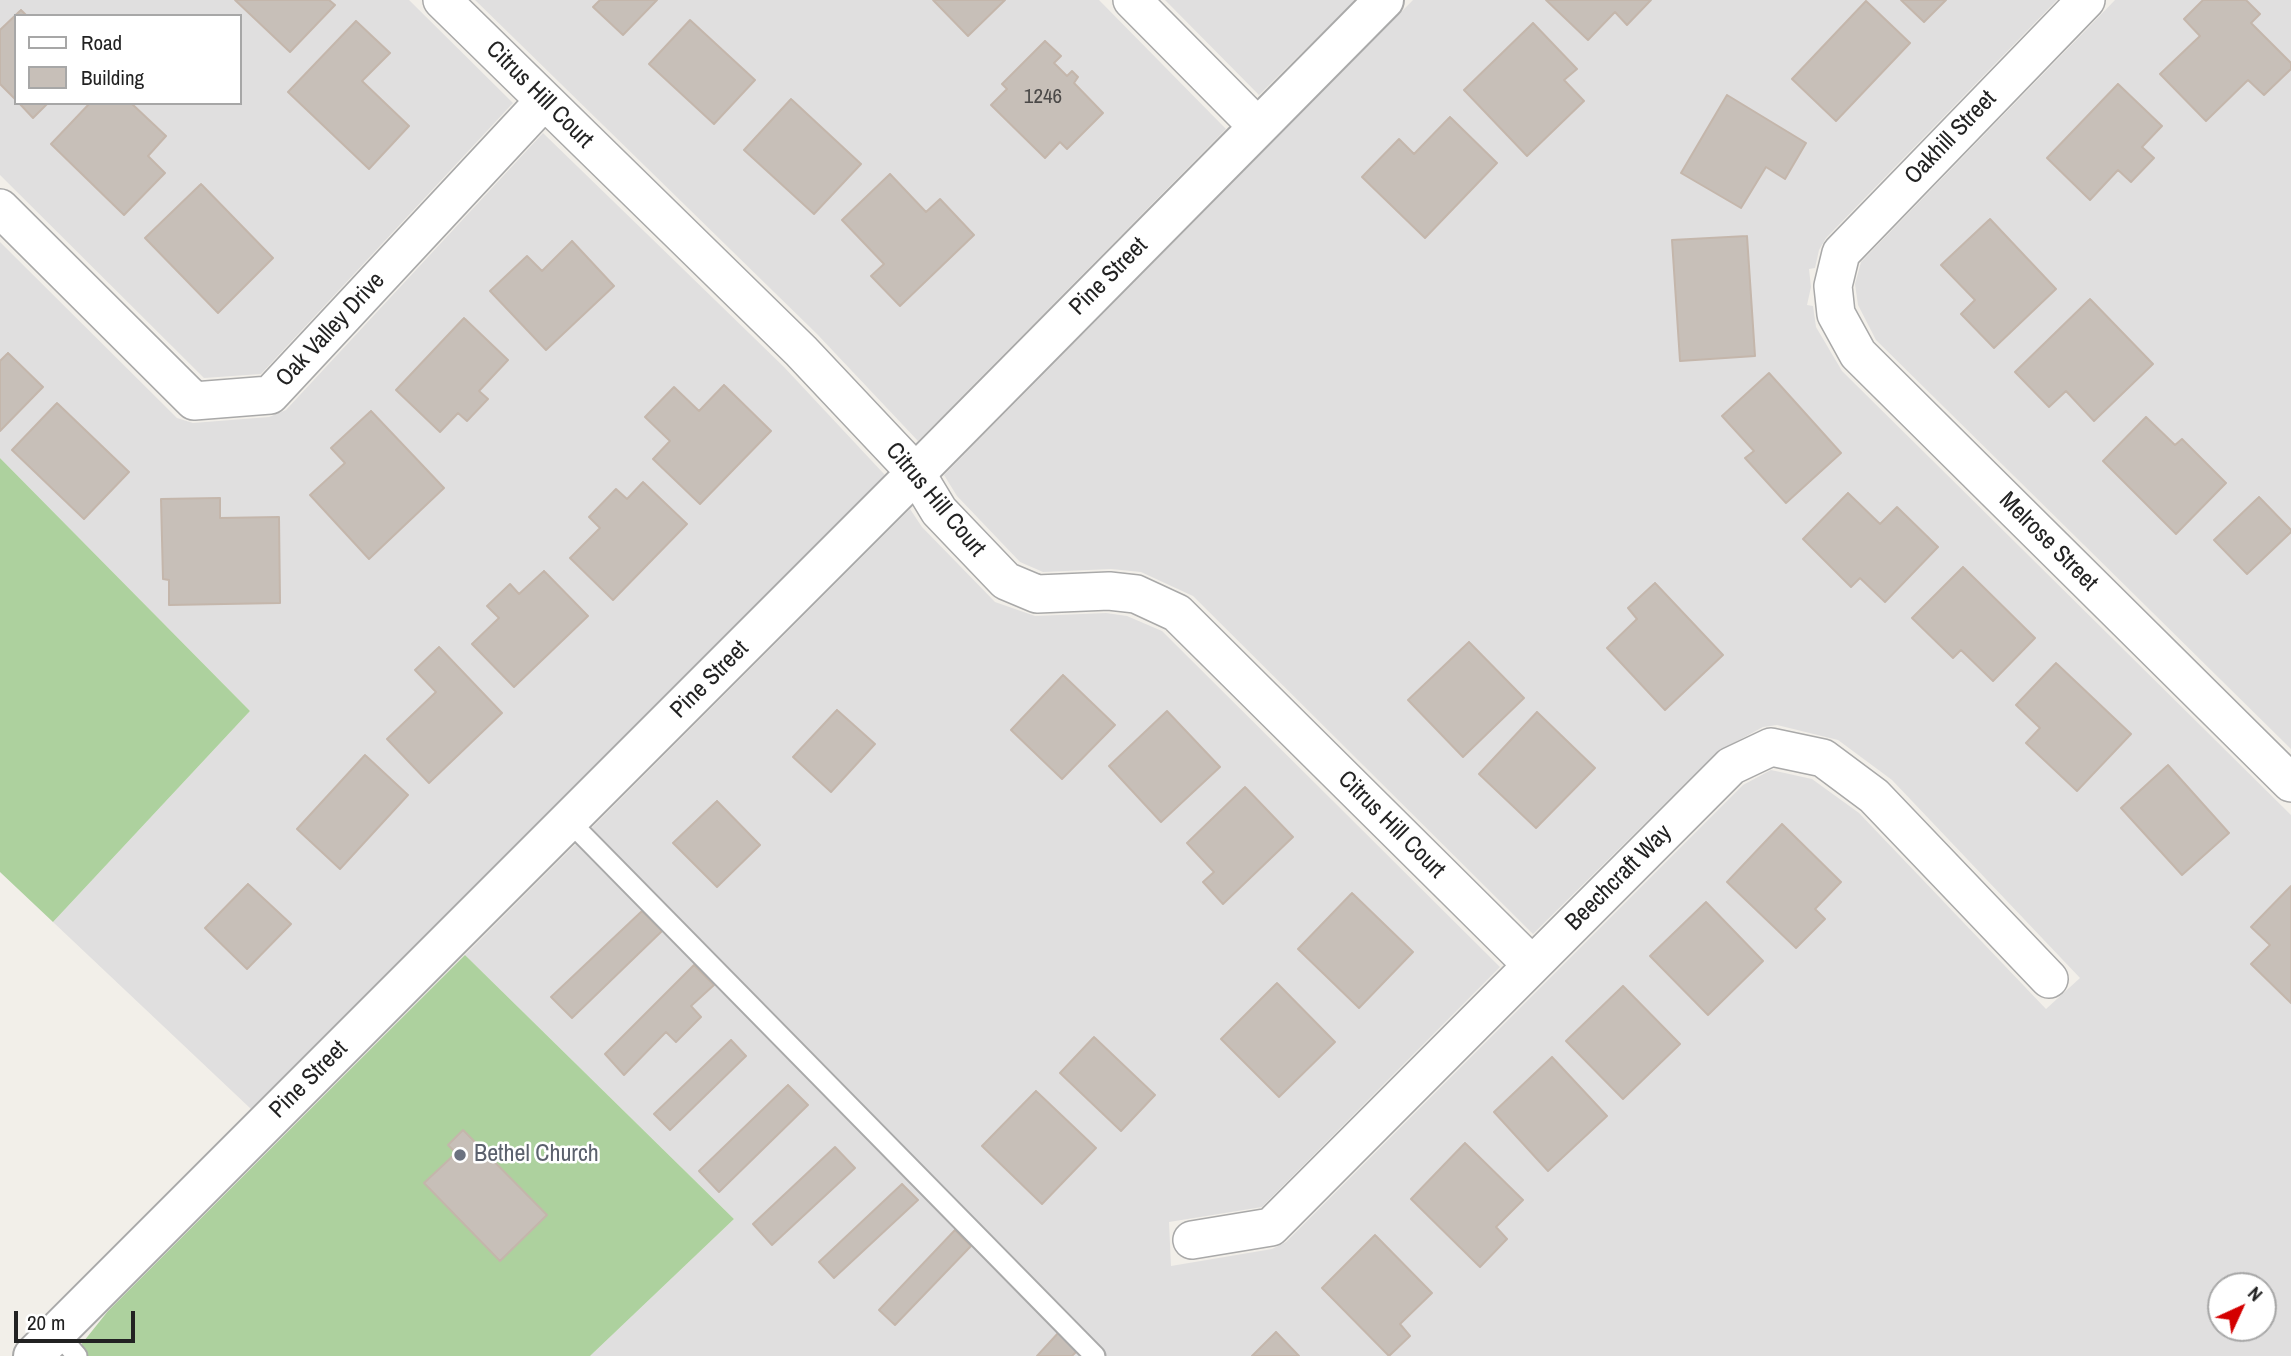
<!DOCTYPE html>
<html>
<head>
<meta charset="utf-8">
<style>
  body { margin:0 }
  #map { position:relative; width:2291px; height:1356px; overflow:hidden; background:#f2efe9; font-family:"Archivo Narrow",sans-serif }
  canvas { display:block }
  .legend { position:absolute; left:14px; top:14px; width:228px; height:91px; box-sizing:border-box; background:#fff; border:2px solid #a7a7a7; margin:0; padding:9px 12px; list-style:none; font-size:21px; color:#222 }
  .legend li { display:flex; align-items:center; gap:14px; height:35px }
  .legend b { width:35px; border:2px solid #a7a7a7 }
  .north { position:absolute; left:2207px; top:1272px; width:70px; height:70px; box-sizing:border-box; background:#fff; border:2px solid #a7a7a7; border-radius:50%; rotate:45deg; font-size:19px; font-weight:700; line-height:28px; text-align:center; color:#222 }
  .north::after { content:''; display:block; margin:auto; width:24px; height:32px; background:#d40000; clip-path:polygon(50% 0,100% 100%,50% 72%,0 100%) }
  .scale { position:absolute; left:14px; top:1311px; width:121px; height:32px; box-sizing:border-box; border:4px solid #222; border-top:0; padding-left:9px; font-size:21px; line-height:24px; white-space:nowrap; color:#222; -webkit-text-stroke:5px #fff; paint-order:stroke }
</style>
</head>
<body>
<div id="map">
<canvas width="2291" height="1356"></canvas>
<ul class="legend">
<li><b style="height:9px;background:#fff"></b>Road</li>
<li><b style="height:19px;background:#c7bfb8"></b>Building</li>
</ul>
<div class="north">N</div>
<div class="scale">20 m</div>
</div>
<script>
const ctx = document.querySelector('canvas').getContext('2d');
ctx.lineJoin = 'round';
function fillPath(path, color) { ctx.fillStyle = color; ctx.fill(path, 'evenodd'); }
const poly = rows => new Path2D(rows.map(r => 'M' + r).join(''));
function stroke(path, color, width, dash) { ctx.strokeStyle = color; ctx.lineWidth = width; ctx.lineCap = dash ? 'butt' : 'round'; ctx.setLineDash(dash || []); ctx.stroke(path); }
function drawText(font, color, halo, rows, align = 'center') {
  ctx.font = font + ' "Archivo Narrow",sans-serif'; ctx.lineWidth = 5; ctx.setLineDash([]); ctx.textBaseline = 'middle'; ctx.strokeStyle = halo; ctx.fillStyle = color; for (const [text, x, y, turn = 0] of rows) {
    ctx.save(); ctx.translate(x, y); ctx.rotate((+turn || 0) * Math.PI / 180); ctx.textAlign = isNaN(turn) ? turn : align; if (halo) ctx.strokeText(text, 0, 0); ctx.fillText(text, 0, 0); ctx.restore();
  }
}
fillPath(poly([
  [0,0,409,0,513,103,261,374,204,378,0,175],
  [16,16,240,16,240,103,16,103],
  [475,0,1099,0,1226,129,918,441,817,334],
  [1165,0,1355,0,1259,95],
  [1413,0,2057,0,1826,238,1819,250,1815,268,1809,269,1811,287,1807,305,1813,306,1816,327,1842,371,2291,815,2291,1356,590,1356,734,1219,465,955,910,509,922,527,995,602,1035,616,1106,613,1127,616,1162,631,1500,967,1262,1207,1169,1222,1171,1266,1272,1249,1286,1242,1743,785,1771,770,1812,779,1859,813,2046,1009,2080,978,1892,780,1838,740,1777,725,1763,727,1717,752,1533,934,1193,596,1141,572,1111,569,1043,572,1020,562,957,496,944,475],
  [2221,1286,2263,1286,2263,1328,2221,1328],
  [2115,0,2291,0,2291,749,1876,340,1858,305,1855,284,1861,262],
  [543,133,784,367,885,475,251,1109,53,922,250,711,0,458,0,242,177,418,193,423,269,417,286,410]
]), '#e0dfdf');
fillPath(poly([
  [0,458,250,711,53,922,0,872],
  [465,955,734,1219,590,1356,72,1356,108,1311]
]), '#add19e');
const building = poly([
  [235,0,329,0,335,5,290,52,235,0],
  [600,0,657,0,623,35,593,7,600,0],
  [933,0,1005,0,968,36,933,0],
  [1546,0,1651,0,1627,25,1615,12,1588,40,1546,0],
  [1901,0,1946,0,1924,22,1901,0],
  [2203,0,2246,0,2260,14,2251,23,2291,63,2291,69,2264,95,2248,80,2206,121,2160,74,2200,36,2184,19,2203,0],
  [1866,1,1910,43,1836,121,1792,79,1866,1],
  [21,10,27,16,16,16,16,100,0,84,0,30,21,10],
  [690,20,755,80,714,124,649,64,690,20],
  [356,21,390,53,362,81,409,126,369,169,288,92,356,21],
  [1533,23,1577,69,1564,80,1584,101,1527,156,1464,90,1533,23],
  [1045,41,1061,56,1054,63,1067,76,1072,71,1078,77,1074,83,1103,113,1067,149,1060,142,1045,158,991,105,1007,89,1002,84,1045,41],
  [2118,84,2162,126,2142,147,2154,158,2131,182,2118,170,2090,200,2047,158,2118,84],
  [1727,95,1806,143,1785,179,1766,167,1741,208,1681,173,1727,95],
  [791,99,861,164,814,214,744,150,791,99],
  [19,103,48,103,33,118,19,103],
  [90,103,131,103,166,136,148,156,165,173,124,215,51,144,90,103],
  [1450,117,1497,163,1425,238,1362,177,1399,139,1414,154,1450,117],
  [890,174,926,212,940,199,974,235,900,306,871,276,884,264,842,220,890,174],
  [201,184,273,258,218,313,145,238,201,184],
  [1990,219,2056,289,1994,348,1961,314,1975,300,1941,265,1990,219],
  [1747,236,1755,356,1680,361,1672,240,1747,236],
  [572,241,614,286,546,350,490,291,527,256,542,271,572,241],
  [2090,299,2153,364,2094,421,2066,391,2049,407,2015,372,2090,299],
  [464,318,508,360,479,391,488,399,467,421,458,413,440,432,396,390,464,318],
  [8,353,43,387,0,431,0,361,8,353],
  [1769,373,1841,453,1786,503,1745,458,1754,451,1722,416,1769,373],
  [724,385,771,431,700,504,653,459,670,441,645,417,674,387,699,411,724,385],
  [57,403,129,472,84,519,12,450,57,403],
  [371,411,444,488,369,559,310,495,345,463,331,448,371,411],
  [2146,417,2175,445,2182,439,2226,483,2176,534,2103,461,2146,417],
  [643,482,687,524,613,600,570,558,600,528,589,517,616,489,627,499,643,482],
  [1848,493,1880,524,1897,507,1938,547,1885,602,1860,578,1851,587,1803,539,1848,493],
  [2259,497,2291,530,2291,532,2247,574,2214,540,2259,497],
  [220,498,220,518,279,517,280,603,169,605,169,580,163,579,161,499,220,498],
  [1963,567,2035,638,1993,681,1961,650,1953,658,1912,618,1963,567],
  [544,571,588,616,514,687,472,644,499,618,487,606,510,584,519,594,544,571],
  [1655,583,1723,655,1665,710,1607,648,1637,619,1628,608,1655,583],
  [1469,642,1524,698,1463,757,1408,700,1469,642],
  [439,647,502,713,429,783,387,739,436,692,415,670,439,647],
  [2056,663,2131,734,2077,791,2026,743,2040,728,2016,705,2056,663],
  [1063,675,1115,725,1062,779,1011,730,1063,675],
  [837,710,875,744,831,792,793,757,837,710],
  [1167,711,1220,767,1161,822,1109,766,1167,711],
  [1537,712,1595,768,1536,828,1479,774,1537,712],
  [365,755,408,795,340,869,297,829,365,755],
  [2168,765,2229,833,2182,875,2121,808,2168,765],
  [1245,787,1293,837,1223,904,1203,882,1214,872,1187,843,1245,787],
  [717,801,760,845,717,887,673,843,717,801],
  [1782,824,1841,882,1815,909,1825,919,1796,948,1727,882,1782,824],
  [248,884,291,924,247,969,205,928,248,884],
  [2291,886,2291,1003,2251,964,2270,945,2251,927,2291,886],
  [1352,893,1413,952,1359,1008,1298,949,1352,893],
  [1706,902,1763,961,1708,1015,1650,956,1706,902],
  [642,911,662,931,572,1018,551,997,642,911],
  [694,965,714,985,691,1006,701,1017,676,1042,666,1032,624,1075,605,1054,694,965],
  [1277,983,1335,1042,1279,1097,1221,1039,1277,983],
  [1623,986,1680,1044,1623,1099,1566,1041,1623,986],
  [1094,1037,1155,1095,1121,1131,1060,1073,1094,1037],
  [731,1040,746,1056,670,1130,654,1114,731,1040],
  [1552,1057,1607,1116,1548,1171,1494,1112,1552,1057],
  [788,1085,808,1105,719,1192,699,1171,788,1085],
  [1036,1091,1096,1148,1042,1204,982,1146,1036,1091],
  [463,1130,547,1215,500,1261,424,1183,456,1153,448,1145,463,1130],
  [1465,1143,1523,1200,1496,1227,1507,1239,1480,1267,1411,1199,1465,1143],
  [835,1147,855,1168,772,1245,753,1224,835,1147],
  [902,1184,918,1200,834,1278,819,1262,902,1184],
  [955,1230,971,1246,895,1325,879,1310,955,1230],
  [1375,1235,1432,1293,1400,1324,1410,1336,1389,1356,1322,1288,1375,1235],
  [1060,1331,1079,1349,1072,1356,1037,1356,1060,1331],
  [1276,1332,1299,1356,1252,1356,1276,1332]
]);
fillPath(building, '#c7bfb8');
stroke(building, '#c4b6ab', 2);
const service = poly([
  [569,821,1095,1356],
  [57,1333,77,1356]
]);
const minor = poly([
  [442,0,801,351,916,473,939,511,1006,581,1037,594,1109,591,1136,594,1177,613,1532,965],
  [1132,0,1258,127],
  [2086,0,1841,253,1833,286,1836,314,1858,354,2291,783],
  [0,208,194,401,270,395,544,101],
  [1192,1240,1271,1227,1731,766,1771,747,1823,758,1874,796,2049,979]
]);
const tertiary = poly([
  [33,1356,916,473,1384,0]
]);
stroke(service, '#a9a9a9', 23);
stroke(minor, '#a9a9a9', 40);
stroke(tertiary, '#a9a9a9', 42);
stroke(service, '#fff', 19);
stroke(minor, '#fff', 37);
stroke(tertiary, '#fff', 38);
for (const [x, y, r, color] of [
  [460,1155,7,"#6b7280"]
]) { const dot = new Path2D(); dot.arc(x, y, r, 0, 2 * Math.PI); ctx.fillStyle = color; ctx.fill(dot); stroke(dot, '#fff', 2.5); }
drawText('21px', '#4b4948', null, [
  ["1246",1043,97]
]);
drawText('24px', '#222', '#fff', [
  ["Citrus Hill Court",539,95,45],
  ["Oakhill Street",1951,138,-46],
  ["Pine Street",1109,277,-45],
  ["Oak Valley Drive",331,330,-47],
  ["Citrus Hill Court",935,500,50],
  ["Melrose Street",2048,542,45],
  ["Pine Street",710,680,-45],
  ["Citrus Hill Court",1391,825,45],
  ["Beechcraft Way",1619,878,-45],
  ["Pine Street",309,1080,-45]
]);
drawText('24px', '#5b616d', '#fff', [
  ["Bethel Church",474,1155]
], 'left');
</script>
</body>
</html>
